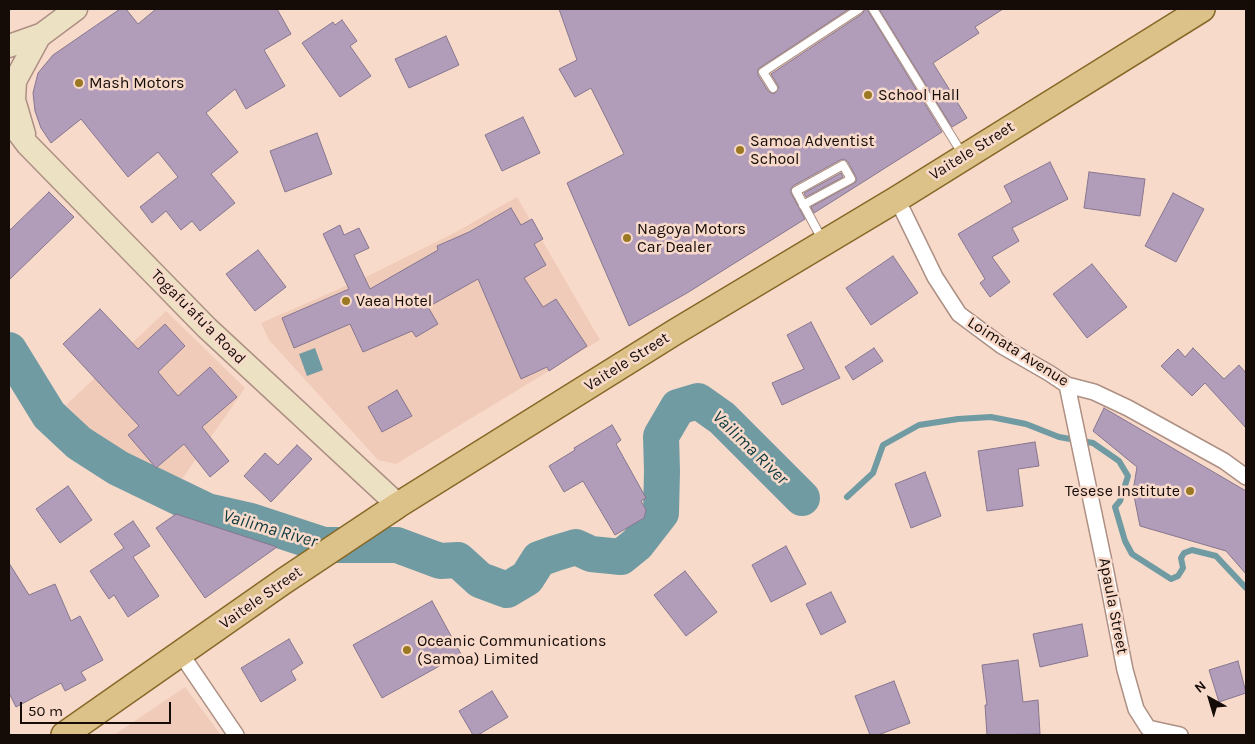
<!DOCTYPE html>
<html>
<head>
<meta charset="utf-8">
<style>
  body { margin:0 }
  #map { position:relative; width:1255px; height:744px; overflow:hidden; background:#f8dacb; font-family:Karla,sans-serif }
  canvas { display:block }
  .frame { position:absolute; inset:0; border:10px solid #150b07; pointer-events:none }
  .north { position:absolute; left:1185px; top:674px; width:50px; height:50px; -webkit-text-stroke:4px #f8dacb; paint-order:stroke; rotate:321deg; font-size:14px; font-weight:700; line-height:20px; text-align:center; color:#150b07 }
  .north::after { content:''; display:block; margin:auto; width:18px; height:22px; background:#150b07; clip-path:polygon(50% 0,100% 100%,50% 72%,0 100%) }
  .scale { position:absolute; left:20px; top:702px; width:151px; height:22px; box-sizing:border-box; border:2px solid #150b07; border-top:0; padding-left:6px; font-size:15px; line-height:18px; white-space:nowrap; color:#150b07; -webkit-text-stroke:4px #f8dacb; paint-order:stroke }
</style>
</head>
<body>
<div id="map">
<canvas width="1255" height="744"></canvas>
<div class="frame"></div>
<div class="north">N</div>
<div class="scale">50 m</div>
</div>
<script>
const ctx = document.querySelector('canvas').getContext('2d');
ctx.lineJoin = 'round';
function fillPath(path, color) { ctx.fillStyle = color; ctx.fill(path, 'evenodd'); }
const poly = rows => new Path2D(rows.map(r => 'M' + r).join(''));
function stroke(path, color, width, dash) { ctx.strokeStyle = color; ctx.lineWidth = width; ctx.lineCap = dash ? 'butt' : 'round'; ctx.setLineDash(dash || []); ctx.stroke(path); }
function drawText(font, color, halo, rows, align = 'center') {
  ctx.font = font + ' Karla,sans-serif'; ctx.lineWidth = 5; ctx.setLineDash([]); ctx.textBaseline = 'middle'; ctx.strokeStyle = halo; ctx.fillStyle = color; for (const [text, x, y, turn = 0] of rows) {
    ctx.save(); ctx.translate(x, y); ctx.rotate((+turn || 0) * Math.PI / 180); ctx.textAlign = isNaN(turn) ? turn : align; if (halo) ctx.strokeText(text, 0, 0); ctx.fillText(text, 0, 0); ctx.restore();
  }
}
fillPath(poly([
  [517,197,600,340,396,464,378,460,269,340,261,323,366,277,456,232],
  [166,311,245,388,178,485,123,462,66,405],
  [185,687,221,735,114,735]
]), '#f1cbb9');
fillPath(poly([
  [315,348,323,370,307,376,299,354]
]), '#709ba2');
stroke(poly([
  [847,497,873,473,883,445,919,425,958,419,991,417,1026,424,1059,437,1093,443,1119,461,1128,476,1120,501,1115,507,1125,541,1132,554,1171,579,1178,576,1183,568,1181,558,1184,553,1192,550,1216,556,1246,588]
]), '#709ba2', 6);
stroke(poly([
  [9,350,49,415,79,443,118,468,207,511,251,521,324,545,397,545,440,561,458,560,480,580,507,590,527,578,539,559,556,553,576,547,591,554,621,557,637,544,661,513,662,471,661,436,678,407,698,401,722,418,802,498]
]), '#709ba2', 36);
const building = poly([
  [120,9,126,9,138,24,156,9,277,9,291,34,264,50,285,86,246,109,235,89,206,113,238,152,211,174,235,203,200,231,192,221,181,230,166,211,152,223,140,207,178,177,158,152,128,177,81,119,51,143,41,128,35,111,33,93,38,73,53,55,120,9],
  [559,9,849,9,758,69,758,75,768,91,773,94,776,92,779,87,771,74,862,14,865,9,867,9,942,132,814,213,811,207,856,182,856,177,848,162,844,159,840,160,793,186,791,189,791,193,805,219,687,293,629,326,567,183,624,154,591,88,575,97,559,69,577,60,559,9],
  [879,9,1003,9,975,27,979,33,933,63,967,118,952,127,879,9],
  [342,20,357,41,350,46,371,76,340,97,302,43,333,22,335,25,342,20],
  [446,36,459,65,409,88,395,59,446,36],
  [523,117,540,153,502,171,485,135,523,117],
  [317,133,332,174,285,192,270,151,317,133],
  [1050,162,1068,199,1012,228,1019,241,992,257,1010,282,990,297,980,283,985,279,958,234,1012,202,1004,186,1050,162],
  [1089,172,1145,179,1140,216,1084,208,1089,172],
  [841,173,843,177,806,197,804,193,841,173],
  [49,192,74,217,9,280,9,231,49,192],
  [1173,193,1204,209,1176,262,1145,246,1173,193],
  [511,208,521,225,532,219,543,239,534,244,546,265,524,278,543,307,556,299,587,346,549,371,547,367,521,379,478,279,428,307,438,324,416,337,412,331,363,352,350,324,294,348,282,318,349,289,323,234,340,225,344,235,359,228,369,248,354,255,370,289,438,250,437,246,469,232,511,208],
  [258,250,286,287,255,311,226,274,258,250],
  [893,256,918,293,871,325,846,288,893,256],
  [1092,264,1127,307,1087,338,1053,294,1092,264],
  [100,309,138,349,165,324,185,346,158,372,178,396,210,367,237,397,202,427,229,461,210,477,184,444,156,468,128,435,139,426,63,344,100,309],
  [811,322,840,378,782,405,772,383,804,369,787,335,811,322],
  [874,348,883,361,853,380,845,367,874,348],
  [1193,348,1224,379,1239,365,1246,373,1246,428,1205,383,1192,396,1161,366,1178,349,1185,357,1193,348],
  [397,390,412,416,382,432,368,407,397,390],
  [1104,408,1246,491,1246,574,1226,551,1140,526,1133,491,1137,467,1093,431,1104,408],
  [612,425,621,440,616,444,646,498,641,501,646,510,644,518,615,535,583,481,564,492,549,466,575,450,574,448,612,425],
  [1035,442,1039,466,1018,469,1023,506,987,511,978,451,1035,442],
  [297,445,312,459,271,502,244,476,265,453,278,465,297,445],
  [925,472,941,516,911,528,895,484,925,472],
  [68,486,92,520,60,543,36,509,68,486],
  [176,514,277,547,205,598,156,528,176,514],
  [133,521,150,546,133,557,159,596,128,617,114,595,109,599,90,571,124,548,114,534,133,521],
  [786,546,806,584,771,602,752,565,786,546],
  [9,563,29,595,55,584,71,621,80,616,103,660,81,672,86,680,65,691,61,683,16,707,9,693,9,563],
  [685,571,717,612,686,636,654,595,685,571],
  [831,592,846,622,821,635,806,604,831,592],
  [432,601,461,654,382,698,353,645,432,601],
  [1082,624,1088,656,1040,667,1033,634,1082,624],
  [289,639,303,663,291,671,296,680,261,702,241,668,289,639],
  [1018,660,1023,702,1038,700,1040,734,987,735,985,705,987,705,982,665,1018,660],
  [1238,661,1246,693,1219,702,1209,670,1238,661],
  [894,681,910,723,878,735,870,735,855,696,894,681],
  [492,691,508,717,478,735,473,735,459,711,492,691]
]);
fillPath(building, '#b19cba');
stroke(building, '#86778e', 1);
const lane = poly([
  [873,9,963,155],
  [773,88,763,72,859,9],
  [803,205,851,179,843,165,796,191,823,241]
]);
const street = poly([
  [897,199,935,277,959,314,1002,346,1049,373,1067,385,1094,392,1128,408,1224,461,1246,477],
  [1067,385,1104,562,1125,670,1136,709,1148,728,1180,735],
  [181,654,236,735]
]);
const secondary = poly([
  [29,44,76,9],
  [9,46,40,35],
  [9,120,27,144,207,328,398,505],
  [24,134,14,100,15,81,40,35]
]);
const primary = poly([
  [64,735,284,581,398,505,675,332,897,199,1202,9]
]);
stroke(lane, '#ad9083', 10);
stroke(street, '#ad9083', 18);
stroke(secondary, '#ad9083', 25);
stroke(primary, '#876828', 28);
stroke(lane, '#fff', 8);
stroke(street, '#fff', 15);
stroke(secondary, '#ede1c4', 22);
stroke(primary, '#dcc288', 25);
for (const [x, y, r, color] of [
  [79,83,5,"#9b7923"],
  [868,95,5,"#9b7923"],
  [740,150,5,"#9b7923"],
  [627,238,5,"#9b7923"],
  [346,301,5,"#9b7923"],
  [1190,491,5,"#9b7923"],
  [407,650,5,"#9b7923"]
]) { const dot = new Path2D(); dot.arc(x, y, r, 0, 2 * Math.PI); ctx.fillStyle = color; ctx.fill(dot); stroke(dot, '#f8dacb', 2); }
drawText('16px', '#150b07', '#f8dacb', [
  ["Mash Motors",89,83],
  ["School Hall",878,95],
  ["Samoa Adventist",750,141],
  ["School",750,159],
  ["Nagoya Motors",637,229],
  ["Car Dealer",637,247],
  ["Vaea Hotel",356,301],
  ["Tesese Institute",1180,491,"right"],
  ["Oceanic Communications",417,641],
  ["(Samoa) Limited",417,659]
], 'left');
drawText('16px', '#150b07', '#f8dacb', [
  ["Vaitele Street",972,151,-32],
  ["Togafu'afu'a Road",198,317,45],
  ["Loimata Avenue",1018,352,32],
  ["Vaitele Street",627,362,-32],
  ["Vaitele Street",261,598,-35],
  ["Apaula Street",1113,606,79]
]);
drawText('italic 18px', '#0d393e', '#f8dacb', [
  ["Vailima River",750,448,44],
  ["Vailima River",270,529,16]
]);
</script>
</body>
</html>
